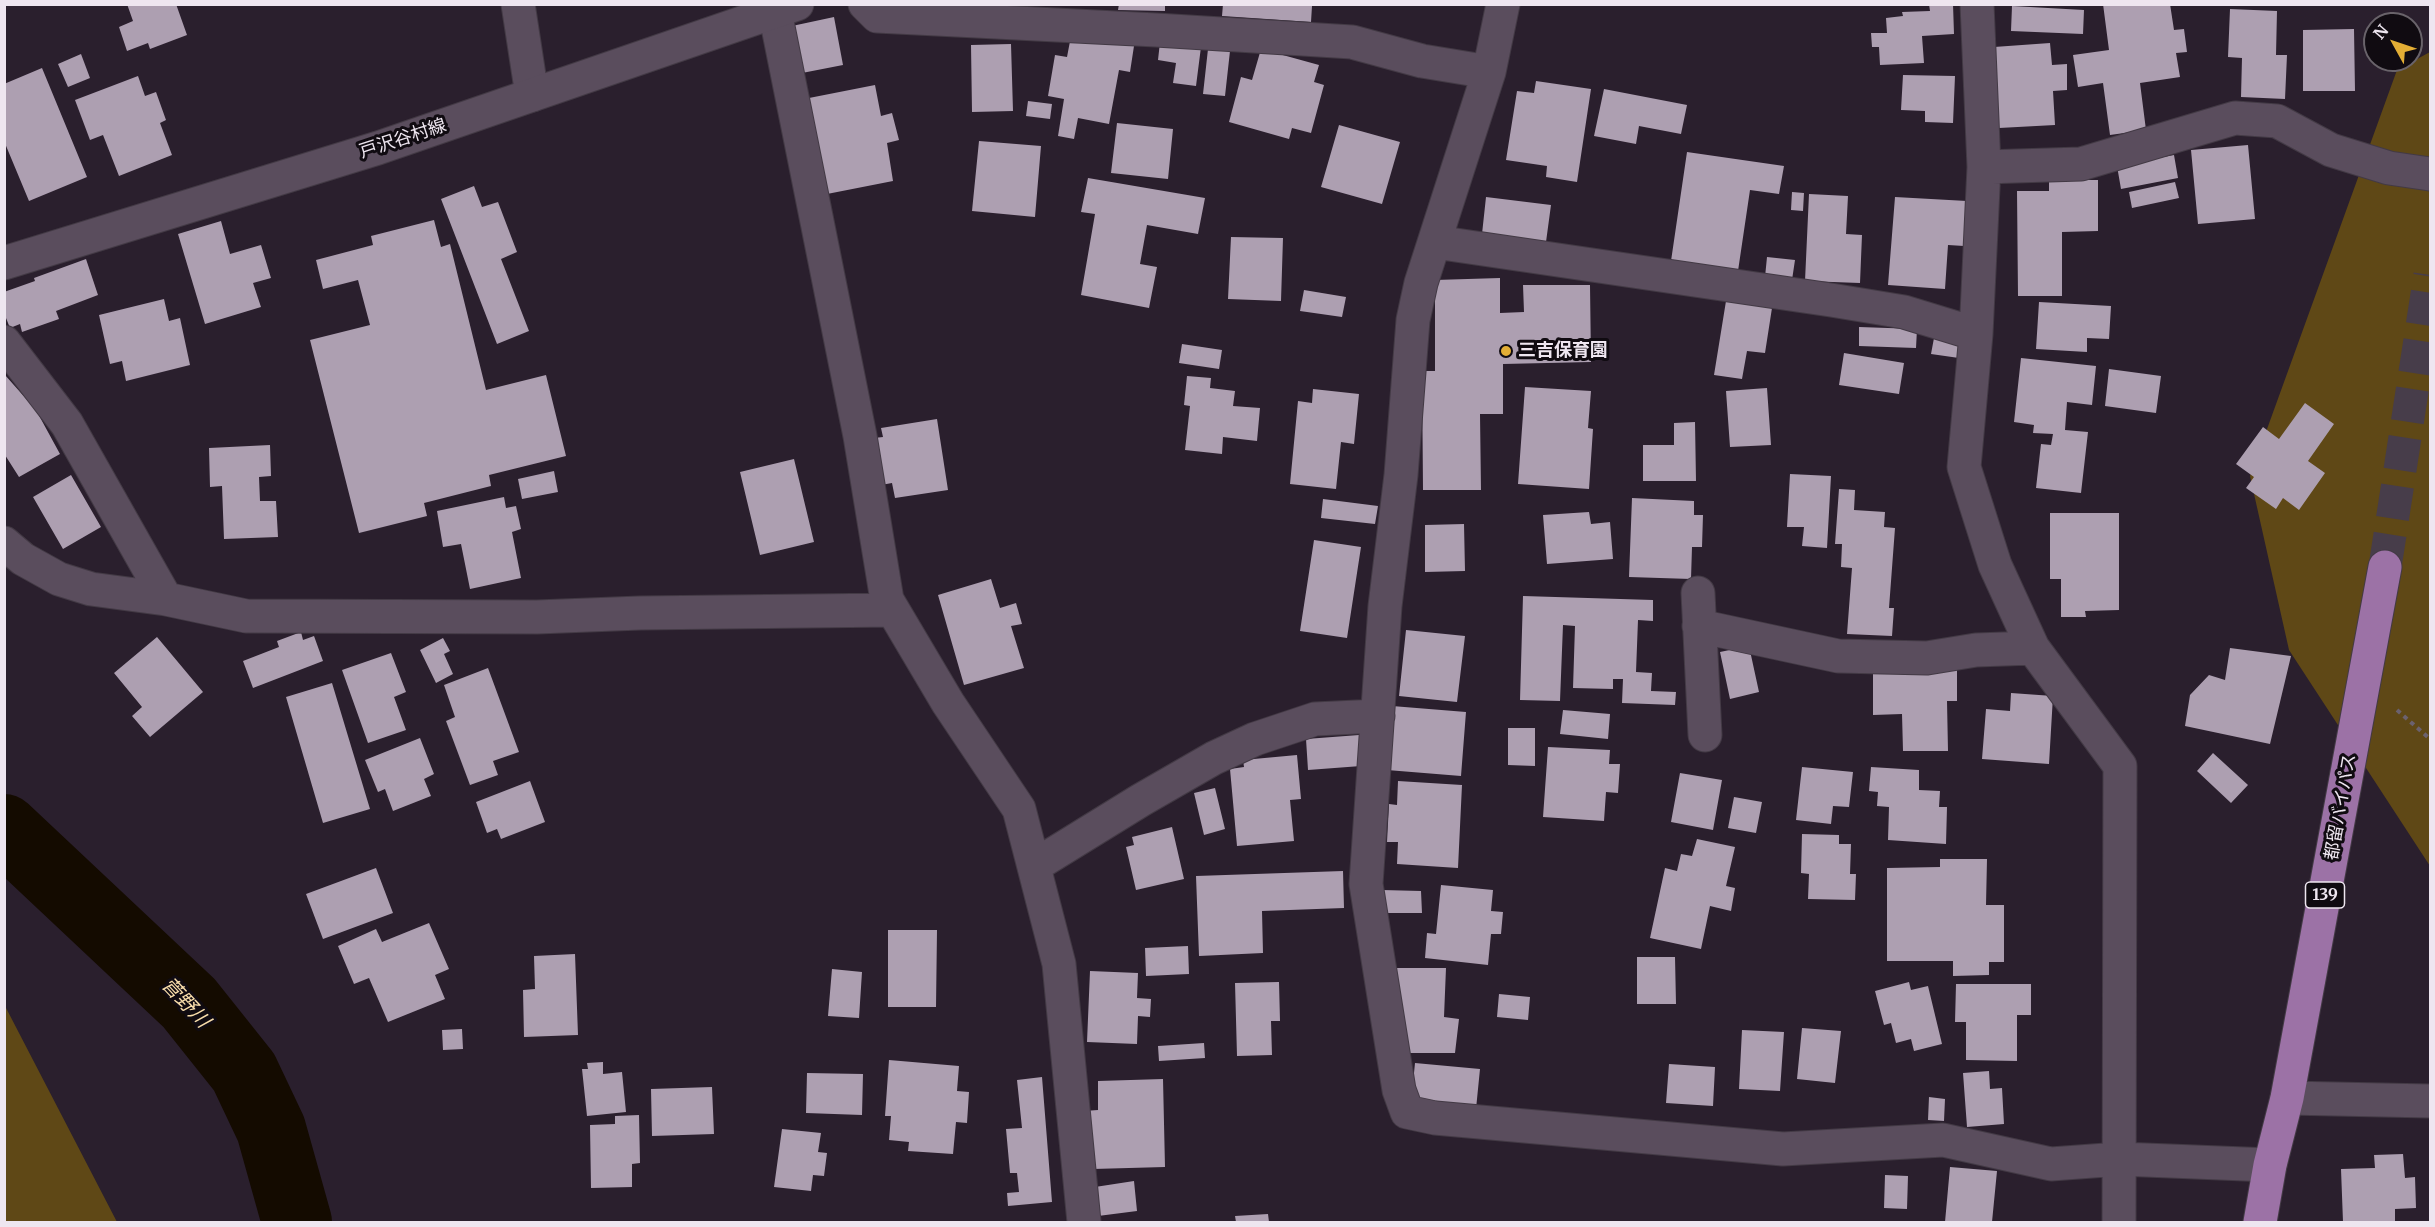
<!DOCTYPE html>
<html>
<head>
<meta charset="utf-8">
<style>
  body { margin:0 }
  #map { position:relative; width:2435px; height:1227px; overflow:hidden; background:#2a1f2d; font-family:Merriweather,serif }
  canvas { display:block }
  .frame { position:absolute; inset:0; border:6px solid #eee6f0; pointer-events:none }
  .north { position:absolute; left:2363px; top:12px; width:60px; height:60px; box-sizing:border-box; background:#100b11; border:2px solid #69636a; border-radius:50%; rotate:310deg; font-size:16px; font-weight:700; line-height:24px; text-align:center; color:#eee6f0 }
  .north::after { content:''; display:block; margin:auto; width:21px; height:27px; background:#e3ae35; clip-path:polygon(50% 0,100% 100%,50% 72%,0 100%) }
</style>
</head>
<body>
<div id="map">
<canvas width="2435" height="1227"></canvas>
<div class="frame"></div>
<div class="north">N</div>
</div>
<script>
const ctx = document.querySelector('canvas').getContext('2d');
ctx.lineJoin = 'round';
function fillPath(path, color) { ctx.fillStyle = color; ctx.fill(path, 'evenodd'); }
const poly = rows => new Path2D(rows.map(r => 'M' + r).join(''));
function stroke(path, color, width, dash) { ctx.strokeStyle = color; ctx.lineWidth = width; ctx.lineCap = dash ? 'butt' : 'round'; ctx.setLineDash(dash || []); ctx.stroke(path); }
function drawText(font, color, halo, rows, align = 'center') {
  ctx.font = font + ' Merriweather,"Noto Sans JP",serif'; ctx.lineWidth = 6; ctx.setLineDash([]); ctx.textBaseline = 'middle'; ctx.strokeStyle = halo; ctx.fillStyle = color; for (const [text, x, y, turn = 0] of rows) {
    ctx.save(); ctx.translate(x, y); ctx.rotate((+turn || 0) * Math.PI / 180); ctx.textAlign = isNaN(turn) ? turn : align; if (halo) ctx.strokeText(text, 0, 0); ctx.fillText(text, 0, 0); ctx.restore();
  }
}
fillPath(poly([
  [2430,52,2430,866,2289,650,2250,476,2397,70],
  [4,1006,5,1006,117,1222,5,1222]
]), '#5f4816');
stroke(poly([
  [4,829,189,1003,244,1072,271,1129,297,1222]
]), '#140b00', 70);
fillPath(poly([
  [127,4,176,4,187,35,150,49,148,43,127,51,119,27,133,21],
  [1119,4,1165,4,1165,11,1118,10],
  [1223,4,1312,6,1311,22,1222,16],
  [1929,4,1953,4,1954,34,1922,36,1924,63,1880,65,1879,47,1872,47,1871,33,1887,33,1886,18,1903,16,1902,12,1930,11],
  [2103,4,2170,4,2174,30,2184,29,2187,52,2176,53,2180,77,2140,83,2146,130,2110,135,2103,83,2078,87,2073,55,2109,50],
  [2012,6,2084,10,2083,34,2011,31],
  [2230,9,2277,11,2276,55,2287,55,2285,99,2241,97,2242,58,2228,57],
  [834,17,843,65,802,73,792,26],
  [2354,29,2355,91,2303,91,2303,30],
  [1071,36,1134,46,1130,72,1119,70,1109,124,1078,118,1074,139,1058,136,1064,99,1048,96,1055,55,1067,57],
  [1160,42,1201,47,1196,86,1173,83,1176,63,1158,60],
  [2050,43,2052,65,2067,64,2067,90,2053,91,2055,125,1999,128,1994,47],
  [1011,44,1013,111,972,112,971,45],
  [1208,49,1230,51,1225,96,1203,94],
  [1261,49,1319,65,1314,82,1324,85,1311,133,1292,128,1289,139,1229,122,1241,77,1252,80],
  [81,54,90,78,68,87,58,64],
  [42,68,87,177,29,201,4,141,4,84],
  [1903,75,1955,76,1953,123,1925,122,1925,111,1901,110],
  [138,76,145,96,156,92,166,120,160,123,172,155,119,176,103,135,90,140,75,100],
  [1536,81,1591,89,1577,182,1546,177,1547,166,1506,160,1517,91,1534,93],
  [875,85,881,116,892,113,899,140,887,143,893,181,827,194,809,98],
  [1604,89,1687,105,1681,134,1639,126,1636,144,1594,136],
  [1028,101,1052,104,1050,119,1026,116],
  [1117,123,1173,129,1168,179,1111,173],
  [1339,125,1400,142,1382,204,1321,187],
  [979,141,1041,146,1035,217,972,211],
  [2248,145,2255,219,2198,224,2191,150],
  [1687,152,1784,166,1779,194,1750,190,1738,271,1671,261],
  [2174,155,2178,178,2121,189,2117,166],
  [1088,178,1205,198,1198,234,1147,225,1140,264,1157,267,1149,308,1081,295,1095,214,1081,212],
  [2049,180,2098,180,2098,231,2062,232,2062,296,2018,296,2017,191,2049,191],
  [2175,182,2179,198,2132,208,2129,192],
  [474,186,482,207,498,202,517,252,501,259,529,331,497,344,441,199],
  [1792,192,1804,193,1803,211,1791,210],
  [1809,194,1848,196,1846,234,1862,235,1860,283,1805,281],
  [1486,197,1551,205,1546,242,1482,234],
  [1895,197,1967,201,1964,246,1948,245,1945,289,1888,285],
  [434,220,441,247,450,244,486,390,546,375,566,456,489,475,491,486,424,503,427,516,359,533,310,340,370,325,358,280,323,289,316,260,373,245,371,236],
  [221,221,230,254,261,245,271,278,253,283,261,307,205,324,178,234],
  [1231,237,1283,238,1281,301,1228,299],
  [1767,257,1795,260,1792,280,1765,277],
  [86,259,98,295,56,311,59,319,22,332,20,324,10,328,4,313,4,292,35,281,34,278],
  [1500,278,1500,313,1524,312,1523,285,1590,285,1591,362,1503,364,1503,414,1480,414,1481,490,1423,490,1422,371,1435,371,1435,280],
  [1304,290,1346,297,1342,317,1300,311],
  [164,299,169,321,180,318,190,365,126,381,122,361,110,364,99,315],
  [1726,301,1772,308,1765,353,1747,351,1742,379,1714,375],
  [2039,302,2111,306,2109,339,2087,338,2087,352,2036,349],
  [1859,327,1917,329,1916,348,1859,346],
  [1934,338,1969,344,1966,359,1931,354],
  [1182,344,1222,350,1219,369,1179,363],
  [1844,353,1904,363,1899,394,1839,385],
  [2021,358,2096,366,2092,405,2067,402,2065,430,2088,432,2081,493,2036,488,2041,444,2051,445,2053,434,2033,433,2034,425,2014,422],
  [2109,369,2161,376,2156,413,2105,406],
  [5,375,36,410,60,454,19,477,5,455],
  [1187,376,1211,378,1210,388,1235,391,1233,406,1260,408,1257,441,1223,437,1222,454,1185,450,1190,406,1184,405],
  [1525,387,1591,391,1588,428,1593,429,1589,489,1518,484],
  [1767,388,1771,445,1730,447,1726,391],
  [1313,389,1359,394,1354,444,1341,442,1336,489,1290,484,1298,401,1312,403],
  [2305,403,2334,424,2308,461,2325,473,2299,510,2283,498,2276,509,2246,488,2254,477,2236,464,2263,427,2279,439],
  [937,419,948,490,895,498,892,483,881,485,874,438,883,437,881,428],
  [1695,422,1696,481,1643,481,1643,445,1674,445,1674,423],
  [270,445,271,476,259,477,260,501,276,501,278,537,224,539,222,486,210,487,209,448],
  [794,459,814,542,760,555,740,472],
  [554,471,558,492,522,499,518,479],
  [1790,474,1831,476,1827,548,1802,546,1804,527,1787,527],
  [71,475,101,527,63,549,33,497],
  [1839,489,1855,490,1854,510,1885,512,1884,527,1895,528,1889,608,1894,608,1892,636,1847,634,1852,568,1841,567,1842,544,1835,544],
  [504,497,506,508,516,506,521,529,512,532,521,578,470,589,461,544,443,547,437,511],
  [1632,498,1694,501,1694,515,1703,515,1702,547,1692,547,1691,579,1629,577],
  [1323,499,1378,506,1375,524,1321,518],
  [1589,512,1591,524,1610,522,1613,559,1547,564,1543,515],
  [2050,513,2119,513,2119,610,2085,611,2086,617,2061,617,2061,579,2050,579],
  [1464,524,1465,571,1425,572,1425,525],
  [1314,540,1361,547,1347,638,1300,631],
  [991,579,1000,608,1016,603,1022,624,1011,626,1024,668,964,685,938,595],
  [1523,596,1653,600,1653,621,1638,620,1636,672,1652,673,1651,691,1676,692,1675,705,1622,703,1623,679,1613,679,1613,689,1573,688,1575,626,1563,625,1560,701,1520,700],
  [1406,630,1465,636,1457,702,1399,696],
  [301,632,303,640,314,636,323,661,253,688,243,661,279,647,277,641],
  [157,637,203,692,150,737,132,716,142,707,114,673],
  [443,638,450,651,444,654,453,674,436,683,420,650],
  [1749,646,1759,692,1730,699,1720,652],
  [2230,648,2291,656,2270,744,2185,726,2190,695,2209,675,2225,680],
  [391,653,406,692,394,697,406,730,368,743,342,670],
  [488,668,519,752,493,761,498,775,470,785,446,721,455,717,444,685],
  [1957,670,1957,701,1947,701,1948,751,1903,751,1902,714,1873,715,1873,671],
  [332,683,370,809,323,823,286,697],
  [2011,693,2053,696,2049,764,1982,759,1986,709,2010,711],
  [1392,706,1466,712,1461,776,1387,770],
  [1563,710,1610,714,1608,739,1560,734],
  [1508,728,1535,728,1535,766,1508,765],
  [1359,735,1361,766,1308,770,1306,739],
  [420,738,434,774,424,779,431,796,393,811,385,789,378,792,365,760],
  [1548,747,1610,750,1609,764,1620,764,1618,793,1606,792,1604,821,1543,817],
  [2213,753,2248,785,2231,803,2197,771],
  [1297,755,1301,799,1290,800,1294,841,1237,846,1230,769,1244,767,1243,760],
  [1802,767,1853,772,1849,807,1833,806,1831,824,1796,820],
  [1871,767,1919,770,1919,790,1940,791,1939,807,1947,807,1946,844,1888,840,1889,807,1877,806,1878,792,1869,791],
  [1680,773,1722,780,1713,830,1671,822],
  [530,781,545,822,501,839,497,829,487,833,476,802],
  [1398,781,1462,785,1458,868,1397,864,1398,842,1387,842,1389,804,1397,805],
  [1215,788,1225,829,1204,835,1194,793],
  [1734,797,1762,802,1756,833,1728,828],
  [1172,827,1184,879,1136,890,1126,847,1134,845,1132,837],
  [1802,834,1839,835,1839,844,1851,844,1850,874,1856,874,1855,900,1808,899,1809,874,1801,873],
  [1697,839,1735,847,1726,886,1735,888,1731,911,1710,906,1701,949,1650,938,1665,868,1677,871,1681,854,1692,856],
  [1940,859,1987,859,1986,905,2004,905,2004,962,1989,962,1989,975,1953,976,1953,961,1887,961,1887,868,1940,867],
  [376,868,393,913,323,939,306,894],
  [1343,871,1344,908,1262,911,1263,953,1199,956,1196,876],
  [1441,885,1493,890,1491,911,1503,912,1501,934,1491,934,1488,965,1425,958,1427,933,1436,934],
  [1382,890,1421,891,1422,913,1382,913],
  [429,923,449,969,435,975,445,999,388,1022,369,978,354,984,338,946,376,929,382,942],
  [888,930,937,930,936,1007,888,1007],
  [1188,946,1189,974,1146,976,1145,948],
  [575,954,578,1035,524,1037,523,990,535,989,534,956],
  [1637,957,1675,957,1676,1004,1637,1004],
  [1393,968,1446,968,1444,1017,1459,1019,1455,1053,1399,1053],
  [832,969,862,972,859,1018,828,1016],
  [1090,971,1138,973,1137,998,1151,999,1150,1017,1138,1016,1137,1044,1087,1042],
  [1279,982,1280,1021,1271,1021,1272,1055,1237,1056,1235,983],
  [1909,982,1911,990,1928,986,1942,1044,1914,1051,1911,1039,1896,1043,1891,1023,1884,1025,1875,991],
  [1956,984,2031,984,2031,1015,2017,1015,2017,1061,1966,1060,1966,1022,1955,1022],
  [1499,994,1530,997,1528,1020,1497,1017],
  [1802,1028,1841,1031,1835,1083,1797,1079],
  [462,1029,463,1049,443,1050,442,1030],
  [1742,1030,1784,1032,1780,1091,1739,1089],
  [1204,1043,1205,1058,1159,1061,1158,1046],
  [889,1060,959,1066,957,1091,969,1092,967,1123,956,1122,953,1154,908,1151,909,1142,889,1140,891,1116,885,1116],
  [603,1062,603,1074,622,1072,626,1112,587,1116,582,1069,588,1069,587,1063],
  [1415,1063,1480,1069,1476,1109,1411,1103],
  [1669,1064,1715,1067,1713,1106,1666,1103],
  [1989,1071,1990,1089,2002,1088,2004,1124,1967,1127,1963,1073],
  [807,1073,863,1074,862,1115,806,1113],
  [1042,1077,1052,1202,1008,1206,1007,1193,1019,1192,1017,1173,1010,1173,1006,1129,1022,1128,1017,1080],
  [1163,1079,1165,1167,1093,1169,1093,1135,1085,1135,1084,1111,1098,1110,1098,1081],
  [712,1087,714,1134,652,1136,651,1089],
  [1929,1097,1945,1099,1944,1121,1928,1120],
  [639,1115,640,1163,632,1164,632,1187,591,1188,590,1125,615,1124,615,1116],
  [782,1129,821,1133,818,1152,827,1153,824,1176,813,1175,811,1191,774,1187],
  [2403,1154,2405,1178,2415,1177,2416,1208,2395,1209,2395,1222,2343,1222,2341,1169,2375,1168,2374,1155],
  [1950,1167,1997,1171,1992,1222,1945,1222],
  [1885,1175,1908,1176,1907,1209,1884,1208],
  [1134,1181,1137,1211,1098,1216,1095,1187],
  [1268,1214,1269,1222,1236,1222,1235,1216]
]), '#ad9fb1');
stroke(poly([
  [2385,567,2430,275]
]), '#473d4a', 33, [33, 16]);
const minor = poly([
  [518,4,532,95],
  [865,4,877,16,1156,30,1352,42,1422,61,1489,72],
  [1503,4,1489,72,1421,283,1413,320,1401,475,1385,606,1366,884,1399,1090,1407,1112,1435,1118,1783,1149,1943,1140,2051,1164,2120,1159,2270,1165],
  [1977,4,1984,167,1976,334,1964,467,1995,565,2033,648,2120,766,2119,1222],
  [775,12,860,436,887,600,948,703,1019,809,1059,964,1084,1222],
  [1984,167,2081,164,2235,118,2277,121,2331,150,2389,168,2430,174],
  [1435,242,1831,300,1904,312,1976,334],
  [4,342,67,424,166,599,246,616,537,617,640,613,893,610],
  [4,543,23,559,59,579,91,589,166,599],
  [1698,593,1705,735],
  [1699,626,1838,656,1927,658,1976,650,2033,648],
  [1034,866,1141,800,1214,758,1255,739,1315,719,1378,716],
  [2287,1098,2430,1101]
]);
const secondary = poly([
  [4,263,378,148,797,4]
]);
const trunk = poly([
  [2260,1222,2270,1165,2287,1098,2385,567]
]);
stroke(minor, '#433a45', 35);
stroke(secondary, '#433a45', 35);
stroke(trunk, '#433a45', 35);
stroke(poly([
  [2397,710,2430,739]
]), '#6b616e', 4, [4.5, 4.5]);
stroke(minor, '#5a4d5d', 33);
stroke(secondary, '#5a4d5d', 33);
stroke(trunk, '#9c72a6', 33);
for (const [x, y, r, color] of [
  [1506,351,6,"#e3ae35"]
]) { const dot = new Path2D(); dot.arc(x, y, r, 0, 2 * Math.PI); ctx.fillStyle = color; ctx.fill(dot); stroke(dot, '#100b11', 2); }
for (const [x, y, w] of [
  [2325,895,39]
]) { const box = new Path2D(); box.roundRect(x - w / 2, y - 13, w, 26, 4.5); ctx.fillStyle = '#100b11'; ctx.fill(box); stroke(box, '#eee6f0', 1.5); }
drawText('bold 16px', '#eee6f0', null, [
  ["139",2325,895]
]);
drawText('18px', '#eee6f0', '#100b11', [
  ["戸沢谷村線",403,139,-18],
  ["都留バイパス",2341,807,-80]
]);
drawText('bold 18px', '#eee6f0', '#100b11', [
  ["三吉保育園",1518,351]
], 'left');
drawText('italic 20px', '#f8ddaa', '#100b11', [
  ["菅野川",185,1003,47]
]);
</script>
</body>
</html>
